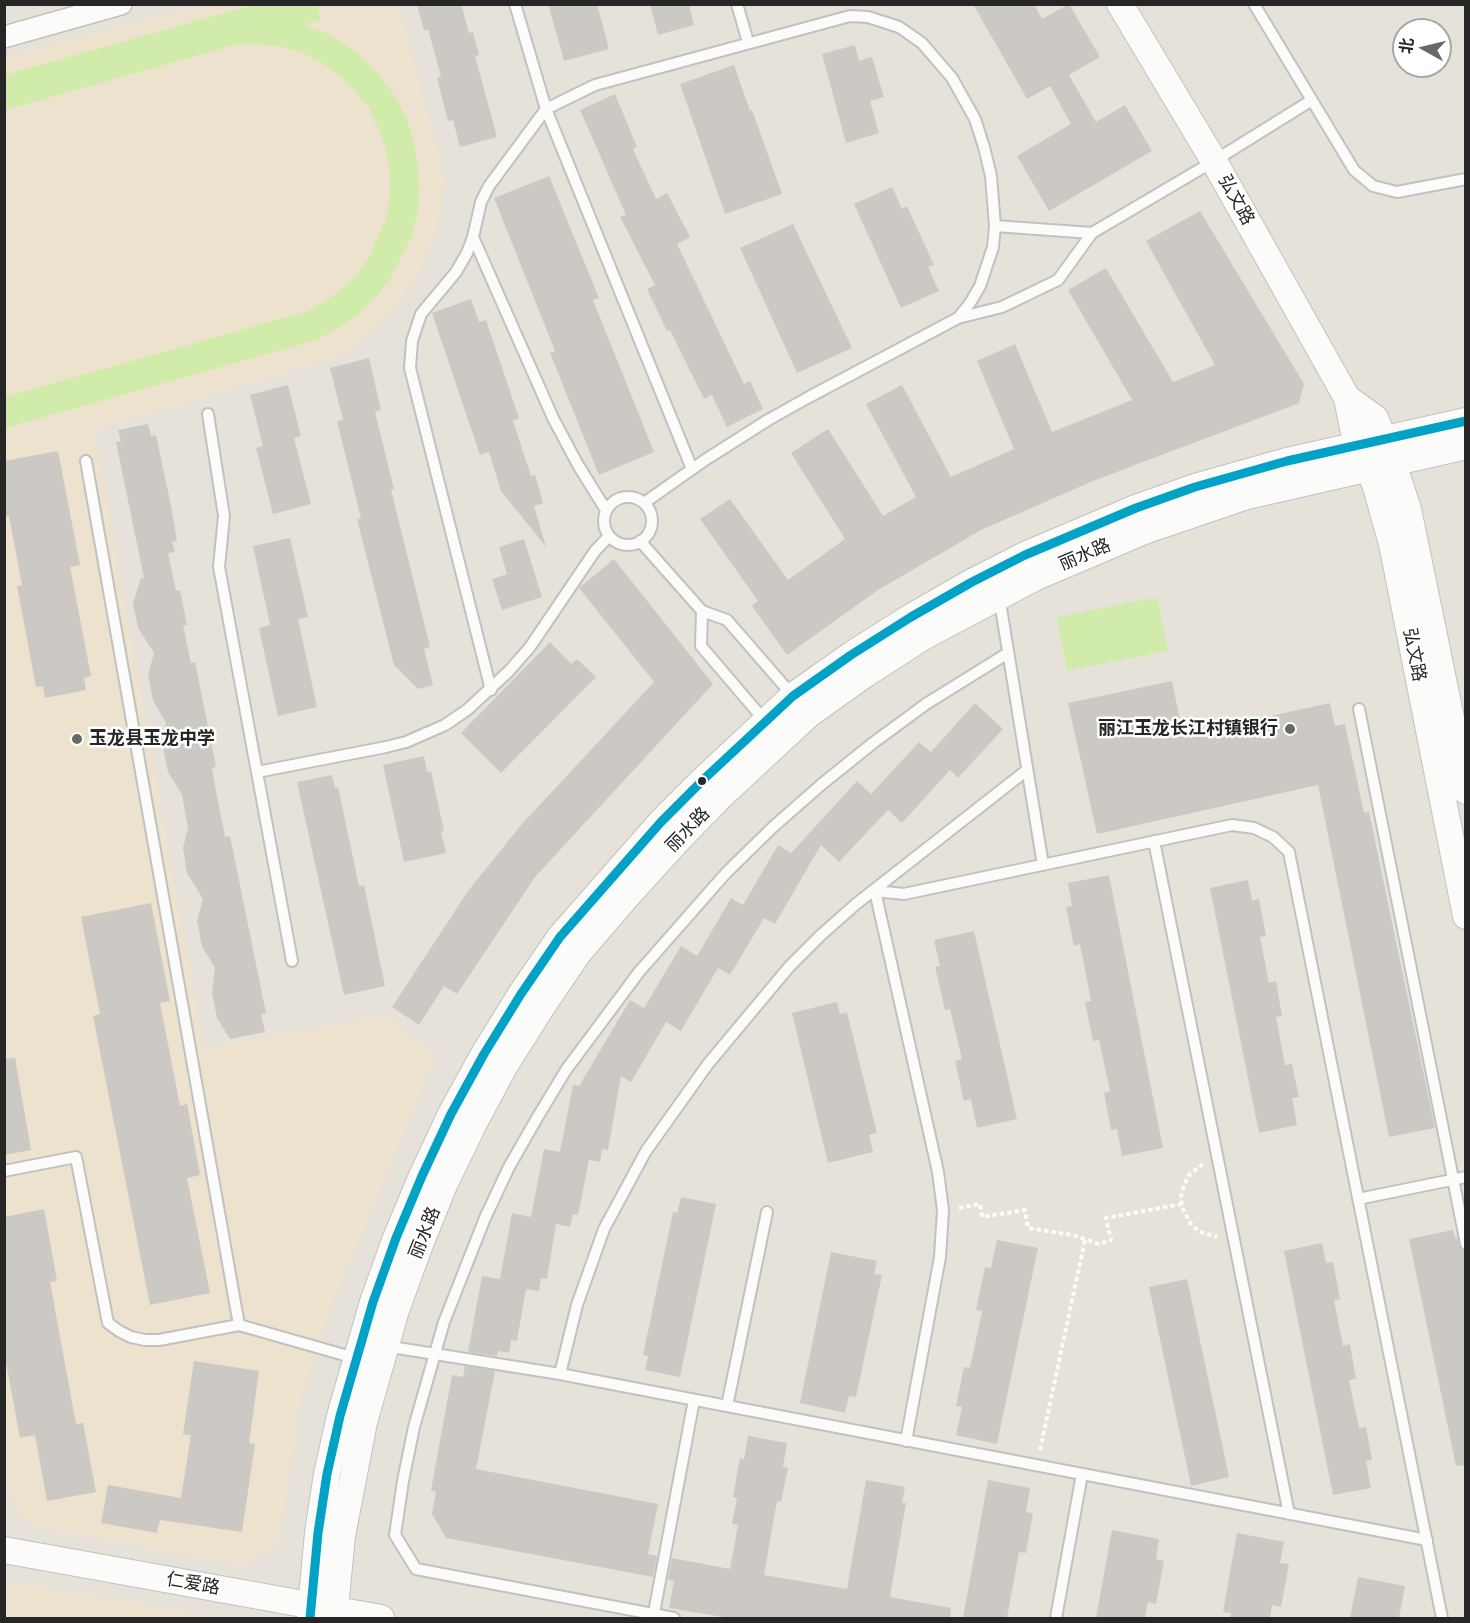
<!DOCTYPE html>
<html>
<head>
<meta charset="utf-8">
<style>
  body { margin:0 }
  #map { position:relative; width:1470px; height:1623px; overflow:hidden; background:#e6e2da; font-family:"IBM Plex Sans","Noto Sans SC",sans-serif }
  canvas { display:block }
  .frame { position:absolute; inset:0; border:6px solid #262626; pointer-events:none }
  .north { position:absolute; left:1392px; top:18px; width:60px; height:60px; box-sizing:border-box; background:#fff; border:2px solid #a8a8a8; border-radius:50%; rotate:278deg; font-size:16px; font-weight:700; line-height:24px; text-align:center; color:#262626 }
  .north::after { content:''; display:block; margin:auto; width:21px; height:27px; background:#696865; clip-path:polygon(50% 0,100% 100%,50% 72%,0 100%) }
</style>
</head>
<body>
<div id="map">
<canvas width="1470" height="1623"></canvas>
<div class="frame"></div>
<div class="north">北</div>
</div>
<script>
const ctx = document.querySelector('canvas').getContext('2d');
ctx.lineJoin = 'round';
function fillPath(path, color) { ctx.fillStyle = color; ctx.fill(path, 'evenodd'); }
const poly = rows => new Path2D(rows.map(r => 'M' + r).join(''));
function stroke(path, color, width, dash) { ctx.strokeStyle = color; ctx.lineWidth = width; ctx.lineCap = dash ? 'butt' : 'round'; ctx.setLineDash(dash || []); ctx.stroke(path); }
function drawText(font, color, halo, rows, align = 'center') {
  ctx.font = font + ' "IBM Plex Sans","Noto Sans SC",sans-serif'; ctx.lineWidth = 5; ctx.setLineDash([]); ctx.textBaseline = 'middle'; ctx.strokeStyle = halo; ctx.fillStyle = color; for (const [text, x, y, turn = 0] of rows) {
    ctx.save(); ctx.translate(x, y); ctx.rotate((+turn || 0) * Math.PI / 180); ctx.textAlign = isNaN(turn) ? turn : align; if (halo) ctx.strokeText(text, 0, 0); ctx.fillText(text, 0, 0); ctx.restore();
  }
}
fillPath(poly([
  [200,5,400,5,445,181,437,227,420,271,392,311,376,328,357,344,337,357,94,430,204,1048,387,1016,436,1056,328,1315,301,1399,280,1538,247,1566,33,1527,15,1508,5,1478,4,58],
  [5,1581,221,1618,5,1618]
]), '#ece2cd');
fillPath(poly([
  [253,5,317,5,321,19,304,25,325,33,346,45,365,60,382,78,396,98,407,120,414,143,418,167,419,191,417,215,411,238,389,281,374,299,357,316,337,329,316,340,5,428,5,397,308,311,327,300,344,287,359,272,371,254,387,215,390,194,390,172,386,150,379,129,369,108,355,90,339,75,321,62,300,52,279,46,256,44,234,45,5,110,5,75],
  [1157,597,1168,651,1067,671,1057,617]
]), '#d1ebab');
fillPath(poly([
  [417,4,461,4,469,33,473,32,479,55,475,56,497,137,460,147,453,120,448,121,437,78,441,76,428,29,424,31],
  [548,4,597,4,609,49,564,61],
  [650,4,689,4,694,25,658,35],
  [973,4,1034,4,1042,19,1069,4,1100,57,1069,75,1096,122,1125,105,1152,151,1049,211,1017,156,1071,124,1050,86,1027,99],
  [855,45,859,61,872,57,884,97,870,101,879,133,846,143,822,54],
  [734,65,750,111,752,110,782,194,725,214,680,84],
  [615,94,637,147,633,149,656,199,667,193,690,237,677,244,744,384,750,381,763,409,727,427,712,395,704,399,670,330,667,331,647,289,655,285,620,217,626,215,580,110],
  [549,176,599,298,593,300,654,452,599,475,550,353,555,351,494,198],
  [892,187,902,209,907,206,934,265,928,267,939,291,901,308,854,204],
  [1200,211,1304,384,1299,403,1093,481,981,530,878,590,787,655,752,606,758,601,700,519,730,499,788,580,845,539,791,453,828,429,883,516,916,497,866,404,902,385,951,477,1014,449,977,361,1015,344,1052,432,1132,400,1068,290,1106,268,1173,382,1215,365,1146,241],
  [793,224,852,348,797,373,740,248],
  [471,299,479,322,486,320,519,418,513,421,531,476,535,475,543,503,534,506,546,547,501,491,489,452,480,455,432,313],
  [369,358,381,410,375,412,394,489,391,490,430,647,424,649,433,685,418,689,394,665,357,519,361,518,337,421,343,420,330,368],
  [288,385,301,436,294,438,311,504,273,514,256,448,263,446,250,395],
  [148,424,151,436,156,435,170,501,177,541,172,542,175,552,168,553,176,591,180,590,187,625,183,625,191,663,195,662,216,767,212,768,215,786,225,837,230,836,266,1013,261,1014,265,1032,230,1039,217,1018,212,993,215,968,202,946,197,921,203,899,187,873,183,848,188,828,182,795,168,772,163,747,166,723,153,700,148,675,154,653,138,628,133,603,141,578,144,578,116,442,121,441,118,430],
  [58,451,80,565,70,567,91,676,84,678,86,690,45,698,43,686,36,687,17,586,22,585,9,516,4,517,4,461],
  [290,538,308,617,298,619,317,707,278,716,259,628,270,625,253,546],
  [524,539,542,597,502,610,492,579,507,574,499,547],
  [614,559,713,684,535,877,457,994,444,986,419,1025,392,1007,468,891,522,824,654,682,579,588],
  [550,642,571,664,577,659,596,677,501,773,461,733],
  [1172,681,1183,735,1330,703,1335,726,1345,724,1364,813,1369,812,1435,1128,1389,1137,1318,785,1097,834,1068,703],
  [975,703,1003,729,958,778,950,770,902,823,888,810,839,862,821,845,775,924,764,918,730,975,718,968,681,1031,666,1022,631,1082,621,1076,608,1150,602,1149,600,1162,589,1160,578,1215,573,1214,570,1227,556,1224,547,1279,541,1278,539,1291,526,1289,517,1341,511,1340,509,1353,498,1351,497,1356,468,1352,482,1276,500,1279,512,1213,531,1217,544,1149,560,1152,573,1085,579,1086,630,1000,644,1008,681,946,697,956,731,898,743,905,778,845,791,853,857,781,871,794,919,742,931,752],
  [424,756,427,772,431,771,444,831,441,832,446,853,404,862,383,765],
  [332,775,335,788,338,787,359,886,364,885,385,986,344,995,297,782],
  [1109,875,1163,1148,1122,1156,1117,1129,1111,1130,1104,1093,1110,1091,1099,1040,1093,1041,1085,1002,1091,1001,1080,944,1074,946,1066,907,1072,906,1068,883],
  [1248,880,1252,900,1259,899,1266,936,1260,937,1269,983,1276,981,1282,1016,1276,1017,1285,1065,1292,1064,1299,1097,1292,1098,1297,1125,1259,1133,1210,888],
  [151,903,170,1001,160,1003,180,1106,187,1104,200,1175,187,1178,210,1293,150,1305,93,1016,100,1014,81,917],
  [974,931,1017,1119,977,1128,971,1099,964,1101,955,1061,962,1059,950,1009,945,1010,935,967,940,966,934,940],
  [837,1002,840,1014,847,1012,877,1133,869,1135,873,1152,828,1163,792,1013],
  [15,1058,31,1150,4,1155,4,1059],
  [681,1197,716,1204,680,1377,645,1370,648,1356,643,1355,673,1212,677,1213],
  [44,1209,57,1281,50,1282,76,1424,83,1423,96,1492,47,1501,35,1435,20,1438,4,1351,4,1217],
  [1453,1230,1455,1238,1457,1238,1459,1246,1465,1251,1466,1255,1466,1465,1456,1466,1409,1239],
  [997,1240,1038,1248,997,1444,956,1435,962,1407,956,1406,964,1367,970,1368,982,1311,976,1310,985,1267,991,1268],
  [1322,1243,1326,1263,1333,1262,1340,1299,1334,1300,1343,1346,1350,1344,1356,1379,1349,1380,1359,1428,1366,1427,1372,1460,1366,1461,1371,1488,1333,1495,1284,1251],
  [831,1252,877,1261,874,1274,882,1275,856,1397,849,1396,845,1413,800,1403],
  [1187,1279,1229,1477,1191,1486,1149,1287],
  [194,1361,259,1371,249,1443,255,1444,242,1532,160,1520,157,1533,101,1523,108,1485,181,1498,191,1435,183,1434],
  [465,1366,495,1371,476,1469,658,1504,648,1554,657,1556,653,1577,446,1538,432,1514,436,1492,431,1490,452,1375,463,1377],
  [748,1436,787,1443,783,1467,788,1468,781,1502,777,1501,764,1575,847,1589,866,1480,905,1487,902,1503,906,1503,890,1597,951,1608,950,1618,729,1618,669,1608,674,1581,668,1580,672,1558,730,1569,738,1525,732,1524,737,1498,733,1497,740,1458,744,1459],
  [988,1480,1030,1488,1026,1512,1033,1513,1026,1553,1019,1552,1007,1618,963,1618],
  [1112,1530,1159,1539,1156,1559,1164,1561,1156,1604,1148,1602,1145,1618,1096,1618],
  [1237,1533,1284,1542,1280,1563,1289,1564,1281,1607,1272,1605,1270,1618,1230,1618,1231,1613,1223,1612],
  [1358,1577,1405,1586,1399,1618,1350,1618]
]), '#ccc9c4');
const service = poly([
  [515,4,546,109,692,469],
  [737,4,748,42],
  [1254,4,1354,170,1373,186,1397,192,1466,179],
  [995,226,1092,233,1214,161,1312,100],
  [473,237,553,418,578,465,606,510],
  [958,318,1002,307,1058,280,1092,233],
  [208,414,224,516,219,567,292,961],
  [86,461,239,1325,355,1358],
  '604 521a24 24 0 1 1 48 0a24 24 0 1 1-48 0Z',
  [640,541,702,611,727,620,793,696],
  [999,596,1043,865],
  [702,611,701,646,765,721],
  [491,690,410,368,412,341,421,314,456,272,467,253,473,237,481,202,489,186,546,109,595,85,850,16,868,17,899,27,922,43,952,78,975,119,984,147,991,176,995,226,993,247,980,286,970,303,958,318,809,397,768,420,705,460,644,503],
  [1359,709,1466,1244],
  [257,772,386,747,406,742,445,725,467,710,509,671,530,647,595,551,609,536],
  [1154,841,1289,1514],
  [4,1171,76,1157,108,1323,119,1331,131,1337,145,1340,159,1340,239,1325],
  [1358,1199,1466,1177],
  [385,1346,560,1374,1427,1540],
  [560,1374,577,1305,604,1229,646,1151,708,1064,789,967,821,935,856,904,1027,770],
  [727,1406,767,1212],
  [906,1441,940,1257,943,1210,938,1172,875,891,904,894,1232,825,1254,828,1273,837,1289,852,1442,1618],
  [653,1618,694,1400],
  [674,1618,416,1569,395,1535,403,1481,414,1427,444,1322,485,1218,509,1167,537,1118,566,1070,639,972,726,873,773,827,822,784,873,743,926,704,1008,653],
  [1056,1618,1082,1474]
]);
const minor = poly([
  [4,37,121,4]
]);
const tertiary = poly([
  [1120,4,1214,161,1347,398,1353,428,1376,487,1392,544,1466,916],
  [1347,398,1375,418,1388,449,1408,509,1466,791],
  [4,1550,381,1618],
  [310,1618,318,1533,327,1474,340,1416,373,1302,396,1238,422,1176,451,1114,484,1054,521,994,560,937,661,822,704,779,793,696,851,655,911,617,972,582,1025,555,1136,508,1195,487,1287,461,1466,421],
  [334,1618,342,1536,364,1422,396,1310,419,1247,444,1185,473,1125,505,1065,541,1008,579,952,628,895,679,839,721,796,808,715,864,675,923,637,1036,577,1144,531,1247,496,1466,446]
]);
stroke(service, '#c2c1c2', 14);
stroke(minor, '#c2c1c2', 24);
stroke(tertiary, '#c2c1c2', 28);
stroke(poly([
  [1203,1164,1189,1175,1184,1185,1181,1196,1182,1207,1192,1226,1201,1232,1217,1237],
  [959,1208,980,1204,982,1217,1025,1210,1028,1228,1072,1235,1099,1244,1111,1240,1106,1218,1182,1204],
  [1040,1450,1085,1240]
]), '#fbfbf9', 4, [4.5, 3]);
stroke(service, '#fbfbf9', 10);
stroke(minor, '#fbfbf9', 21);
stroke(tertiary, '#fbfbf9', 26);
stroke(poly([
  [310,1618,318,1533,327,1474,340,1416,373,1302,396,1238,422,1176,451,1114,484,1054,521,994,560,937,661,822,704,779,793,696,851,655,911,617,972,582,1025,555,1136,508,1195,487,1287,461,1466,421]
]), '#02a2c6', 9);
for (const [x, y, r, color] of [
  [1290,729,6,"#696865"],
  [77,739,6,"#696865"],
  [702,781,5,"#262626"]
]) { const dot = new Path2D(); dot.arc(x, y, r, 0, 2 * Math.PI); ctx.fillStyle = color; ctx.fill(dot); stroke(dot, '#fff', 2); }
drawText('18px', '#262626', '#fff', [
  ["弘文路",1236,200,61],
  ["丽水路",1085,555,-23],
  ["弘文路",1414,655,79],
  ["丽水路",688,830,-46],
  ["丽水路",425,1233,-68],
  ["仁爱路",193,1584,10]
]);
drawText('bold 18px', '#262626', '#fff', [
  ["丽江玉龙长江村镇银行",1278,729],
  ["玉龙县玉龙中学",89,739,"left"]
], 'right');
</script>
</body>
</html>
